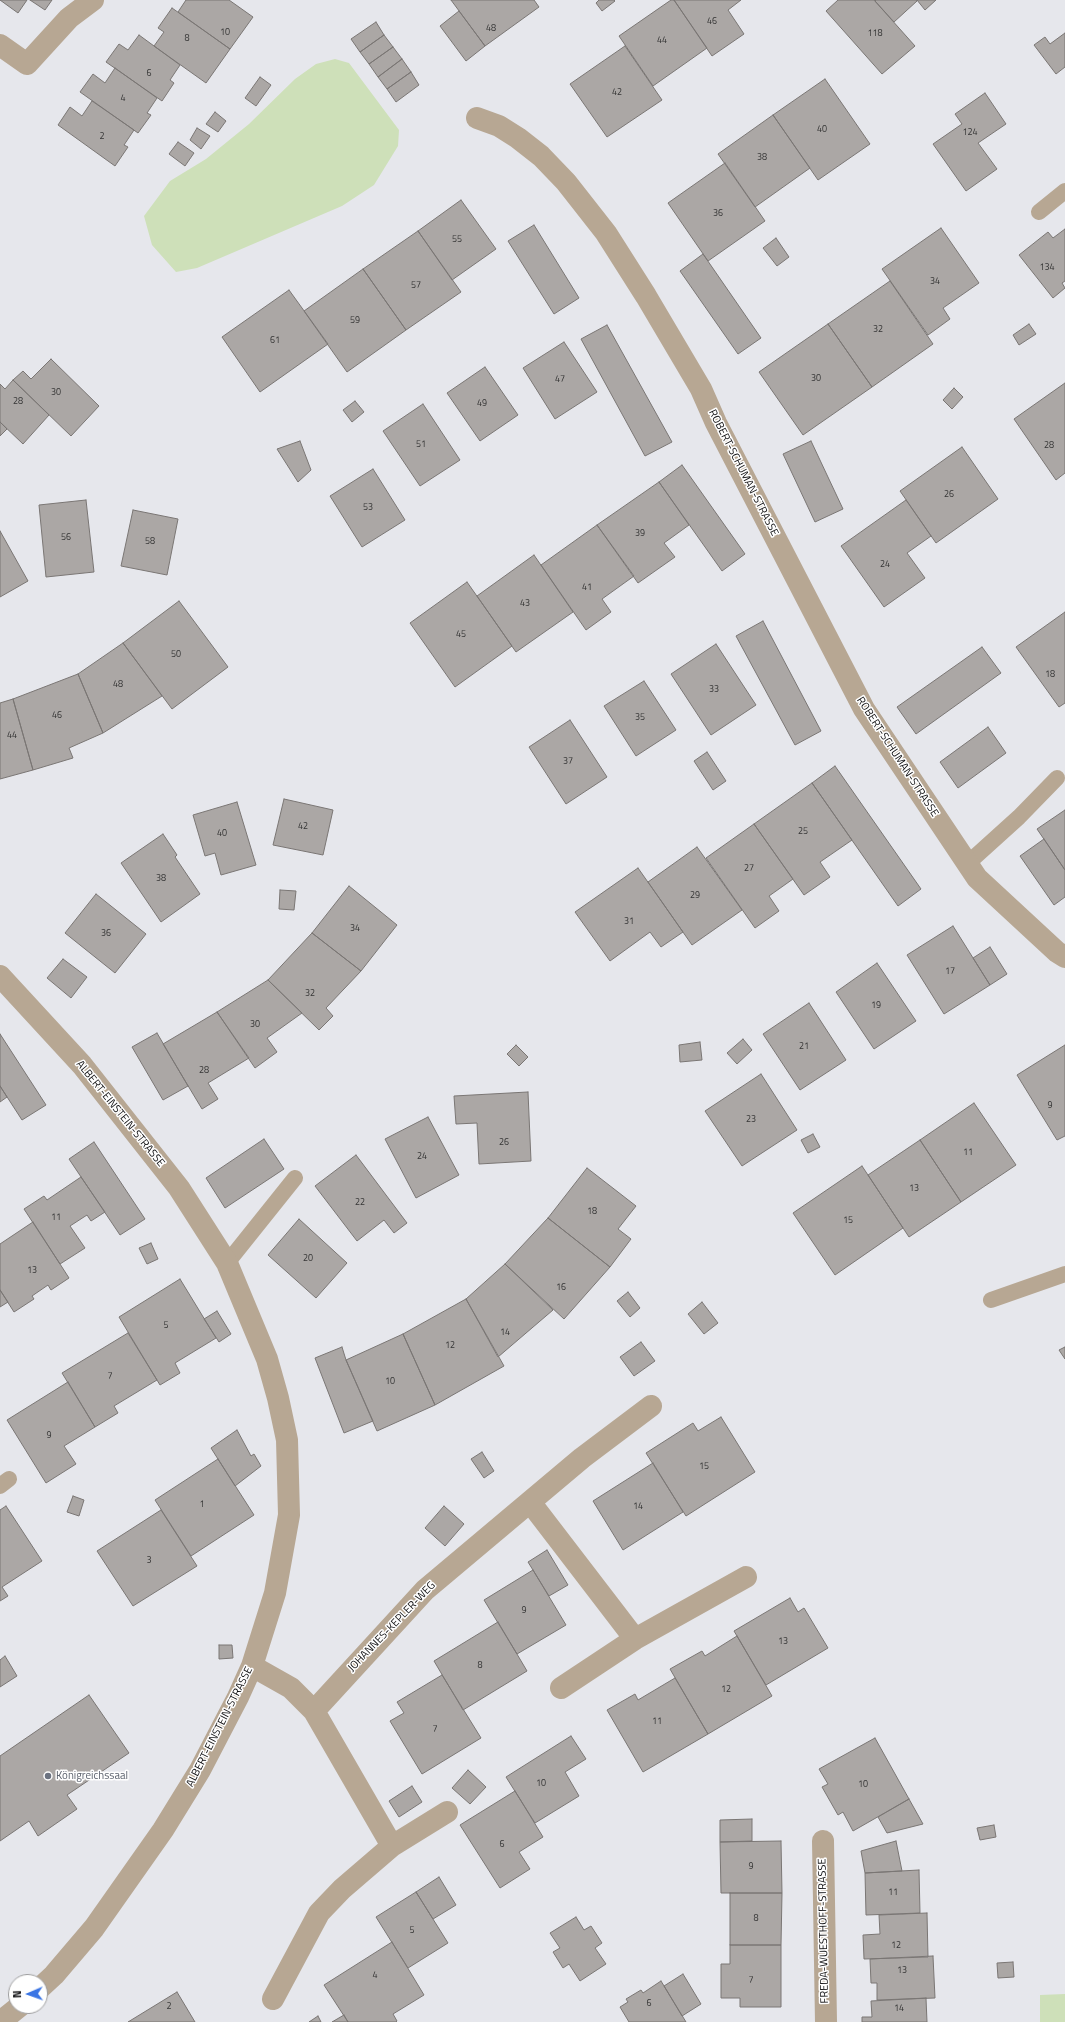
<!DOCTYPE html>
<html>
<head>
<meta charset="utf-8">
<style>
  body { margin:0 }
  #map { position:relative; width:1065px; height:2022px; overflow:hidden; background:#e6e7ec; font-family:"Titillium Web",sans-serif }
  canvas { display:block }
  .north { position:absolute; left:8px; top:1974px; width:40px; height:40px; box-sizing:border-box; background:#fff; border:1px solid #9e9e9f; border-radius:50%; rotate:268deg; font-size:11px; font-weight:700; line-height:16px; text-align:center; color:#0d0d0f }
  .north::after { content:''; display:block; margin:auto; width:14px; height:18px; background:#3b75e4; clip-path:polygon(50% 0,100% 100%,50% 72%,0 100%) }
</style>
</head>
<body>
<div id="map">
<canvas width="1065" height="2022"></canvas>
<div class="north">N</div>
</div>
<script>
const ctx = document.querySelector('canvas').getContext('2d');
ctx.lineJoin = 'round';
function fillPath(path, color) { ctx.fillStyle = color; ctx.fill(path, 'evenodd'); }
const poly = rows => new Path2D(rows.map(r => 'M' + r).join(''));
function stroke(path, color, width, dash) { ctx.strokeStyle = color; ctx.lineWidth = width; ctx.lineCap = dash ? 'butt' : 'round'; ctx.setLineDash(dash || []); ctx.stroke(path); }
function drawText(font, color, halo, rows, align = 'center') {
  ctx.font = font + ' "Titillium Web",sans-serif'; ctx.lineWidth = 3; ctx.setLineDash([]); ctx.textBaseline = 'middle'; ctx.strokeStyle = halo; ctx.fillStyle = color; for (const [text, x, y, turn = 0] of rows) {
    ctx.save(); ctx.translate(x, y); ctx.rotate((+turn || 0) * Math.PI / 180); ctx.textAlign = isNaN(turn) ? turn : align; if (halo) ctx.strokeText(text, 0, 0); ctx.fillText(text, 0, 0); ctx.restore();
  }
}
fillPath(poly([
  [335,59,349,63,399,130,398,146,374,185,342,206,197,268,176,272,152,245,144,216,170,181,206,159,249,124,295,79,316,64],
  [1065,1994,1065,2022,1040,2022,1040,1995]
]), '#cee0b9');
const building = poly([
  [0,0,27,0,18,13,0,0],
  [30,0,52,0,45,10,30,0],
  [186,0,229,0,253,17,230,49,178,12,186,0],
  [451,0,534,0,539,7,485,46,451,0],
  [599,0,614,0,615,1,602,11,596,3,599,0],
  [671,0,674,0,707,48,653,86,619,36,671,0],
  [674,0,741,0,728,10,744,34,712,56,674,0],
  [838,0,874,0,915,46,882,74,826,11,838,0],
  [876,0,917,0,917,1,894,22,875,1,876,0],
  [917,0,936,0,925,10,917,0],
  [172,8,230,49,206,83,154,46,164,32,158,28,172,8],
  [459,11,485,46,466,61,440,26,459,11],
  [376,22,384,35,360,52,351,39,376,22],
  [1065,33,1065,67,1056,74,1034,45,1045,37,1050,44,1065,33],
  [139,35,180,65,170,80,174,83,162,101,106,62,119,44,128,50,139,35],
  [384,35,393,47,369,64,360,52,384,35],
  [625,46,662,100,607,137,570,84,625,46],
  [393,47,402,59,378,77,369,64,393,47],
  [402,59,411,72,387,89,378,77,402,59],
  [115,68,157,98,147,113,151,115,138,133,80,92,93,74,105,83,115,68],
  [411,72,419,85,396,102,387,89,411,72],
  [260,77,271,85,256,106,245,98,260,77],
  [825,79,870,144,818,180,773,115,825,79],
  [985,93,1006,124,978,143,997,169,966,191,933,144,962,124,955,114,985,93],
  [92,101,134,130,124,145,128,147,115,166,58,125,70,107,82,116,92,101],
  [215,112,226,121,218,132,206,124,215,112],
  [773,115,810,168,755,207,718,154,773,115],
  [197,128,210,136,201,149,190,140,197,128],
  [178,142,194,153,185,166,169,154,178,142],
  [725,163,765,221,708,261,668,203,725,163],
  [461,200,496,249,452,280,418,231,461,200],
  [534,225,579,298,554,314,508,241,534,225],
  [941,228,979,283,943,308,950,319,928,335,882,269,941,228],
  [1065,229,1065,281,1062,283,1065,288,1053,298,1019,255,1048,232,1053,238,1065,229],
  [418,231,461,292,406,330,363,269,418,231],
  [776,238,789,257,777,266,763,248,776,238],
  [703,254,761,338,738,354,680,271,703,254],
  [363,269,406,330,347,372,304,311,363,269],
  [890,281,933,344,872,387,828,324,890,281],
  [289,290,328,344,260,392,222,337,289,290],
  [828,324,872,387,803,435,759,372,828,324],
  [1029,324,1036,334,1019,345,1013,335,1029,324],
  [607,325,672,442,645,456,581,339,607,325],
  [564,342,597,392,555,419,523,368,564,342],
  [51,359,99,406,71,436,13,380,23,371,31,379,51,359],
  [485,367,518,415,480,441,447,393,485,367],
  [13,380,49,415,23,444,0,422,0,384,5,389,13,380],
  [1065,383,1065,473,1056,480,1014,419,1065,383],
  [954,388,963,397,952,409,943,400,954,388],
  [355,401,364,412,352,422,343,410,355,401],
  [423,404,460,460,420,486,383,431,423,404],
  [0,422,7,429,0,436,0,422],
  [300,441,311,470,298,482,277,449,300,441],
  [811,441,843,509,815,522,783,454,811,441],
  [962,447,998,499,936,543,900,491,962,447],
  [682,465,745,554,722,571,659,482,682,465],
  [373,469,405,520,362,547,330,496,373,469],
  [659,482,689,525,664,543,675,557,638,583,597,525,659,482],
  [86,500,94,572,46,577,39,505,86,500],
  [906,500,931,536,907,553,925,578,884,607,841,546,906,500],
  [133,510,178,519,167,575,121,566,133,510],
  [597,525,634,576,602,599,611,612,586,630,541,565,597,525],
  [0,531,28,581,0,597,0,531],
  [534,555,573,612,516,652,477,596,534,555],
  [467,582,512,646,455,687,410,623,467,582],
  [179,601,228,667,172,709,123,643,179,601],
  [1065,612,1065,703,1059,707,1016,647,1065,612],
  [763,621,821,731,795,745,736,636,763,621],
  [123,643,162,696,103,733,78,674,123,643],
  [716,644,756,705,711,735,671,674,716,644],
  [982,647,1001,673,916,734,897,707,982,647],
  [78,674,103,733,69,748,73,758,33,770,13,699,78,674],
  [644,681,676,730,636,756,604,706,644,681],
  [13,699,33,770,0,779,0,703,13,699],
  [570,720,607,777,566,804,529,747,570,720],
  [988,727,1006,753,958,788,940,762,988,727],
  [707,752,726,781,713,790,694,761,707,752],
  [835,766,921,889,898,906,812,783,835,766],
  [812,783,852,840,820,862,830,877,804,895,754,824,812,783],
  [284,799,333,810,323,855,273,845,284,799],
  [237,802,256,865,221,875,215,853,205,856,193,815,237,802],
  [1065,810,1065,870,1037,829,1065,810],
  [754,824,793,879,769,896,779,911,755,928,706,858,754,824],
  [163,834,177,855,175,857,200,894,161,922,121,863,163,834],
  [1044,839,1065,870,1065,897,1054,905,1020,856,1044,839],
  [697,847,742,910,692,945,648,882,697,847],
  [638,868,683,932,661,947,650,932,610,961,575,912,638,868],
  [349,886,397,925,361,971,312,933,349,886],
  [280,890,296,891,294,910,279,909,280,890],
  [96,894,146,934,115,973,65,933,96,894],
  [953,926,990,985,944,1014,907,955,953,926],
  [312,933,361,971,326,1008,333,1016,319,1030,268,980,312,933],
  [990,947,1007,974,990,985,973,958,990,947],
  [63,959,87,977,71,998,47,978,63,959],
  [877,963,916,1021,874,1049,836,992,877,963],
  [268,980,302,1013,267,1038,277,1052,255,1068,217,1012,268,980],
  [809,1003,846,1060,800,1090,763,1034,809,1003],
  [217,1012,249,1058,208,1083,218,1099,202,1109,163,1044,217,1012],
  [157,1033,188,1086,163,1100,132,1047,157,1033],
  [0,1034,46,1105,22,1120,0,1086,0,1034],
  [743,1039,752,1050,737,1064,727,1053,743,1039],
  [700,1042,702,1060,680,1062,679,1045,700,1042],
  [516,1045,528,1057,519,1066,507,1054,516,1045],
  [1065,1045,1065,1136,1057,1140,1017,1075,1065,1045],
  [761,1074,797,1130,742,1166,705,1111,761,1074],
  [0,1086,7,1097,0,1102,0,1086],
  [528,1092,531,1161,479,1164,477,1123,456,1124,454,1096,528,1092],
  [974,1103,1016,1165,961,1202,920,1140,974,1103],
  [428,1117,459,1175,416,1198,385,1139,428,1117],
  [813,1134,820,1147,808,1153,801,1140,813,1134],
  [264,1139,284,1169,225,1208,206,1178,264,1139],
  [920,1140,961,1202,909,1237,868,1175,920,1140],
  [94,1142,145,1219,120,1235,69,1159,94,1142],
  [356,1155,407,1223,394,1233,384,1220,357,1241,315,1186,356,1155],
  [862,1166,903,1228,835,1275,793,1213,862,1166],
  [587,1168,636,1206,618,1229,631,1239,610,1267,548,1218,587,1168],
  [81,1177,105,1212,91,1221,87,1215,70,1226,85,1248,60,1264,24,1209,44,1196,47,1200,81,1177],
  [548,1218,610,1267,564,1319,505,1264,548,1218],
  [299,1219,347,1263,316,1298,268,1255,299,1219],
  [33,1222,69,1278,51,1290,48,1285,32,1296,34,1299,14,1312,0,1290,0,1244,33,1222],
  [151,1243,158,1259,147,1264,139,1248,151,1243],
  [505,1264,553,1310,498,1357,466,1299,505,1264],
  [180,1279,216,1338,175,1363,180,1373,160,1385,119,1317,180,1279],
  [0,1290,8,1302,0,1307,0,1290],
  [628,1292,640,1308,630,1317,617,1301,628,1292],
  [466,1299,504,1366,435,1405,403,1334,466,1299],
  [702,1302,718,1323,704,1334,688,1314,702,1302],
  [217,1311,231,1334,219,1342,204,1319,217,1311],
  [128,1333,157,1380,114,1406,118,1413,95,1427,62,1373,128,1333],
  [403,1334,435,1405,377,1431,346,1360,403,1334],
  [641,1342,655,1361,634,1376,620,1357,641,1342],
  [342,1347,346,1360,373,1421,344,1433,315,1358,342,1347],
  [1065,1347,1065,1359,1059,1350,1065,1347],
  [68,1382,95,1427,64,1446,76,1464,46,1483,7,1420,68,1382],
  [721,1417,755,1472,686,1516,646,1453,693,1423,698,1431,721,1417],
  [237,1430,251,1456,254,1454,261,1466,235,1486,211,1448,237,1430],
  [482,1452,494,1471,484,1478,471,1459,482,1452],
  [218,1459,254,1515,191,1556,155,1500,218,1459],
  [653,1463,683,1512,623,1550,593,1501,653,1463],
  [73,1496,84,1500,79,1516,67,1512,73,1496],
  [6,1506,42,1561,2,1587,8,1596,0,1601,0,1510,6,1506],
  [444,1506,464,1524,445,1546,425,1528,444,1506],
  [161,1510,197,1566,133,1606,97,1551,161,1510],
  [547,1550,568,1585,549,1596,528,1562,547,1550],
  [533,1570,566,1625,517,1654,484,1600,533,1570],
  [790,1598,798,1612,804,1608,828,1648,766,1685,734,1631,790,1598],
  [498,1622,527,1671,463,1710,434,1661,498,1622],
  [737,1636,772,1696,708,1734,670,1669,702,1651,705,1656,737,1636],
  [219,1645,232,1645,233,1658,219,1659,219,1645],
  [5,1656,17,1676,0,1687,0,1660,5,1656],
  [442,1675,481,1738,422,1774,390,1721,404,1713,397,1702,442,1675],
  [675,1678,708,1734,643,1772,607,1710,635,1694,638,1700,675,1678],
  [89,1695,129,1753,67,1795,77,1809,38,1836,29,1821,0,1841,0,1756,89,1695],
  [571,1736,586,1759,565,1772,579,1796,535,1823,506,1777,571,1736],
  [875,1738,909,1799,853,1831,843,1812,838,1815,822,1787,828,1784,819,1769,875,1738],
  [468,1770,486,1787,470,1804,452,1788,468,1770],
  [412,1786,422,1802,399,1817,389,1801,412,1786],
  [515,1791,543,1837,519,1852,530,1869,500,1888,460,1825,515,1791],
  [909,1799,923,1824,887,1833,878,1817,909,1799],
  [752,1819,752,1841,720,1842,720,1820,752,1819],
  [994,1825,996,1837,980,1840,977,1828,994,1825],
  [781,1841,782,1893,721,1893,720,1842,781,1841],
  [896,1841,902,1871,865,1873,861,1851,896,1841],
  [919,1870,920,1913,866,1915,865,1873,919,1870],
  [439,1877,456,1905,433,1919,416,1892,439,1877],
  [416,1892,448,1943,408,1968,376,1917,416,1892],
  [730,1893,782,1893,781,1945,730,1945,730,1893],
  [927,1913,928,1957,864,1959,863,1935,880,1934,879,1915,927,1913],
  [576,1917,584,1930,591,1926,602,1943,595,1948,606,1964,580,1981,569,1964,563,1968,553,1952,560,1948,550,1933,576,1917],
  [392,1942,424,1995,393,2014,397,2021,396,2022,348,2022,324,1985,392,1942],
  [730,1945,781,1945,781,2007,740,2007,740,1998,721,1998,721,1964,730,1964,730,1945],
  [933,1956,935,1998,877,2000,877,1983,871,1983,870,1959,933,1956],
  [1013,1962,1014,1977,998,1978,997,1963,1013,1962],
  [683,1974,701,2004,682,2016,664,1986,683,1974],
  [661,1981,686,2022,629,2022,620,2007,628,2002,626,1999,641,1990,643,1993,661,1981],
  [177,1992,195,2022,128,2022,177,1992],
  [926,1998,927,2022,862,2022,862,2017,872,2017,871,2001,926,1998],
  [344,2015,348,2022,332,2022,344,2015],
  [318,2016,321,2022,309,2022,318,2016]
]);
fillPath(building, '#aba7a5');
stroke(building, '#7a7674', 1);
stroke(poly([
  [1039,212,1065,191],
  [967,864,1019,817,1057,778],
  [227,1263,295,1178],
  [991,1300,1065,1274],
  [0,1486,9,1479]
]), '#b7a793', 16);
stroke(poly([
  [0,45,27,64,69,18,93,0],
  [477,118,499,126,518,138,541,156,566,182,606,233,646,296,701,389,716,423,864,709,977,878,1057,952,1065,957],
  [0,976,82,1065,123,1117,179,1188,227,1263,267,1359,278,1398,287,1440,289,1515,275,1593,252,1666,238,1697,200,1770,163,1830,94,1928,54,1975,40,1988],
  [530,1502,635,1639],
  [252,1666,291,1688,314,1711,392,1846],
  [561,1688,635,1639,746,1577],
  [314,1711,425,1590,582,1458,651,1406],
  [823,1841,826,2022],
  [273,1999,319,1913,342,1889,392,1846,447,1812],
  [0,2022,20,2006]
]), '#b7a793', 22);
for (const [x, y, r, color] of [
  [48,1776,4,"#6b7280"]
]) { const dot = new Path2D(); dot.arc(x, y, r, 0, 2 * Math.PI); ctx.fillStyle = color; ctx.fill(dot); stroke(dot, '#fff', 1.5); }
drawText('9px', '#343434', null, [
  ["46",712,22],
  ["48",491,29],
  ["10",225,33],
  ["118",875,34],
  ["8",187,39],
  ["44",662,41],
  ["6",149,74],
  ["42",617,93],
  ["4",123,99],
  ["40",822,130],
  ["124",970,133],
  ["2",102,137],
  ["38",762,158],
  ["36",718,214],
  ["55",457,240],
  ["134",1047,268],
  ["34",935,282],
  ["57",416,286],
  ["59",355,321],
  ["32",878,330],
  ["61",275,341],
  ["30",816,379],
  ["47",560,380],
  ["30",56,393],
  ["28",18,402],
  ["49",482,404],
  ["51",421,445],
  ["28",1049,446],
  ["26",949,495],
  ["53",368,508],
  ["39",640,534],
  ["56",66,538],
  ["58",150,542],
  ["24",885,565],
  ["41",587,588],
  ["43",525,604],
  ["45",461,635],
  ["50",176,655],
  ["18",1050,675],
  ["48",118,685],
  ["33",714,690],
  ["46",57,716],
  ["35",640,718],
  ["44",12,736],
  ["37",568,762],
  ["42",303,827],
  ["25",803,832],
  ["40",222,834],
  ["27",749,869],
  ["38",161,879],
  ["29",695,896],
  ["31",629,922],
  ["34",355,929],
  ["36",106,934],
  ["17",950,972],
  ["32",310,994],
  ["19",876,1006],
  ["30",255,1025],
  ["21",804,1047],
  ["28",204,1071],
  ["9",1050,1106],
  ["23",751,1120],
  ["26",504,1143],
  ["11",968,1153],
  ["24",422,1157],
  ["13",914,1189],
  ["22",360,1203],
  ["18",592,1212],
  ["11",56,1218],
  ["15",848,1221],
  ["20",308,1259],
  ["13",32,1271],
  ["16",561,1288],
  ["5",166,1326],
  ["14",505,1333],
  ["12",450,1346],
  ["7",110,1377],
  ["10",390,1382],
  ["9",49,1436],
  ["15",704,1467],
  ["1",202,1505],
  ["14",638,1507],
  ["3",149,1561],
  ["9",524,1611],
  ["13",783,1642],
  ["8",480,1666],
  ["12",726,1690],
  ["11",657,1722],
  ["7",435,1730],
  ["10",541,1784],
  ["10",863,1785],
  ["6",502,1845],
  ["9",751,1867],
  ["11",893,1893],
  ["8",756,1919],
  ["5",412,1931],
  ["12",896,1946],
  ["13",902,1971],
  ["4",375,1976],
  ["7",751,1981],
  ["6",649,2004],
  ["2",169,2007],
  ["14",899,2009]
]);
drawText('11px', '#0d0d0f', '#fff', [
  ["ROBERT-SCHUMAN-STRASSE",743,473,63],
  ["ROBERT-SCHUMAN-STRASSE",897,757,57],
  ["ALBERT-EINSTEIN-STRASSE",120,1114,51],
  ["JOHANNES-KEPLER-WEG",392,1627,-46],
  ["ALBERT-EINSTEIN-STRASSE",220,1727,-63],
  ["FREDA-WUESTHOFF-STRASSE",824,1931,-91]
]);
drawText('11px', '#5b616d', '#fff', [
  ["Königreichssaal",56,1776]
], 'left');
</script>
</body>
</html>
